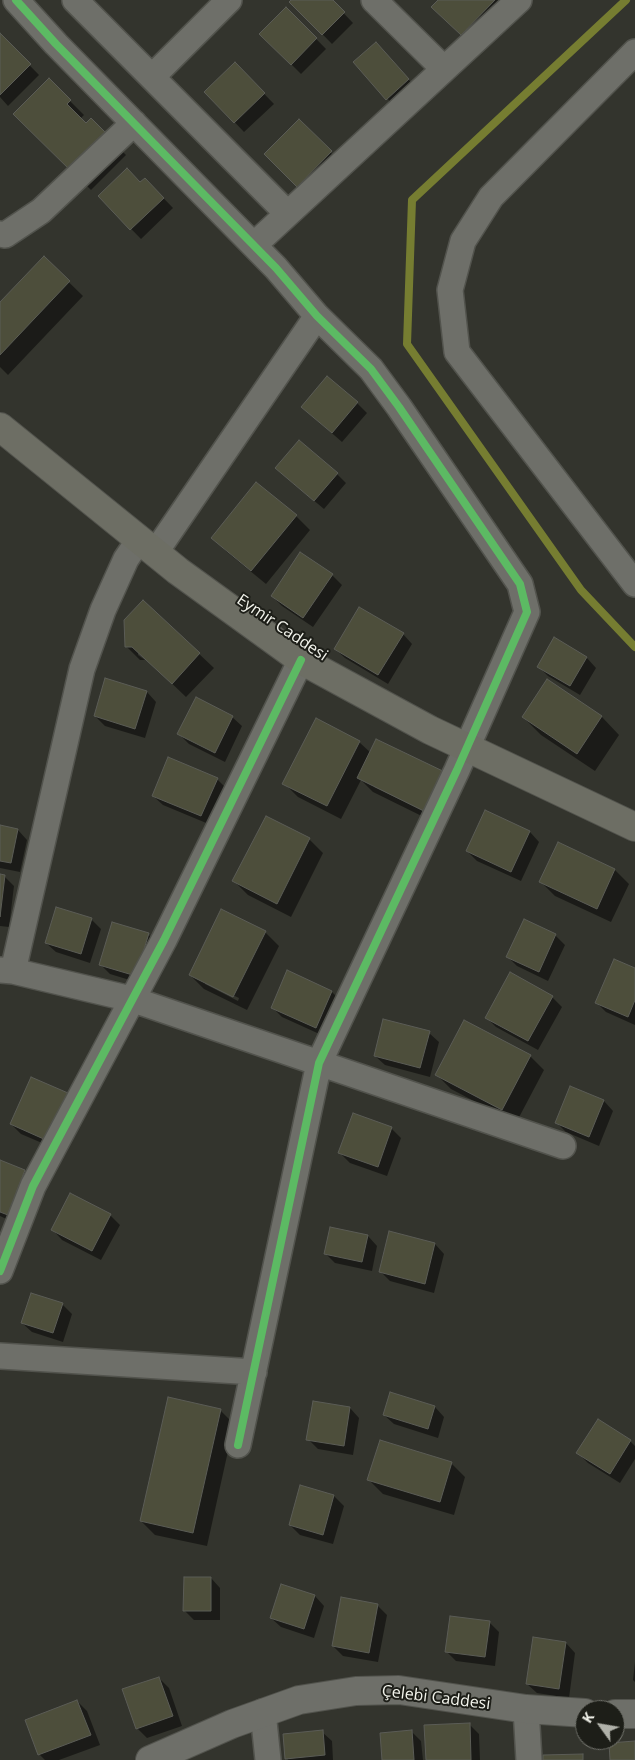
<!DOCTYPE html>
<html>
<head>
<meta charset="utf-8">
<style>
  body { margin:0 }
  #map { position:relative; width:635px; height:1760px; overflow:hidden; background:#33342d; font-family:"Open Sans",sans-serif }
  canvas { display:block }
  .north { position:absolute; left:575px; top:1700px; width:50px; height:50px; box-sizing:border-box; background:#1d1e18; border:1px solid #73746d; border-radius:50%; rotate:302deg; font-size:14px; font-weight:700; line-height:20px; text-align:center; color:#f3f4ec }
  .north::after { content:''; display:block; margin:auto; width:18px; height:22px; background:#b0b1a9; clip-path:polygon(50% 0,100% 100%,50% 72%,0 100%) }
</style>
</head>
<body>
<div id="map">
<canvas width="635" height="1760"></canvas>
<div class="north">K</div>
</div>
<script>
const ctx = document.querySelector('canvas').getContext('2d');
ctx.lineJoin = 'round';
function fillPath(path, color) { ctx.fillStyle = color; ctx.fill(path, 'evenodd'); }
const poly = rows => new Path2D(rows.map(r => 'M' + r).join(''));
function stroke(path, color, width, dash) { ctx.strokeStyle = color; ctx.lineWidth = width; ctx.lineCap = dash ? 'butt' : 'round'; ctx.setLineDash(dash || []); ctx.stroke(path); }
function drawText(font, color, halo, rows, align = 'center') {
  ctx.font = font + ' "Open Sans",sans-serif'; ctx.lineWidth = 4; ctx.setLineDash([]); ctx.textBaseline = 'middle'; ctx.strokeStyle = halo; ctx.fillStyle = color; for (const [text, x, y, turn = 0] of rows) {
    ctx.save(); ctx.translate(x, y); ctx.rotate((+turn || 0) * Math.PI / 180); ctx.textAlign = isNaN(turn) ? turn : align; if (halo) ctx.strokeText(text, 0, 0); ctx.fillText(text, 0, 0); ctx.restore();
  }
}
fillPath(poly([
  [293,0,331,0,353,23,332,44,291,2],
  [440,0,522,0,476,48,433,7],
  [286,8,326,49,301,74,261,34],
  [0,35,39,75,8,106,0,97],
  [385,53,418,90,397,109,354,62],
  [235,64,274,104,244,132,206,92],
  [49,80,84,115,80,119,86,125,91,120,126,155,91,190,15,114],
  [299,121,340,162,308,195,266,154],
  [145,179,173,208,141,239,99,196,140,183],
  [44,258,83,296,8,375,0,367,0,304],
  [357,403,367,413,342,442,302,407],
  [337,474,346,483,324,509,287,478],
  [296,516,310,530,266,584,227,552,213,538],
  [301,554,332,575,342,585,313,627,282,606,272,596],
  [143,601,214,668,186,697,138,651,138,655,145,660,140,660,126,646],
  [403,634,412,644,388,684,345,658,335,649],
  [555,639,587,658,596,668,580,695,548,676,538,666],
  [547,681,602,717,619,735,595,771,541,735,523,717],
  [147,692,156,702,145,738,105,726,95,716],
  [232,717,242,726,225,762,189,744,179,734],
  [359,742,371,753,449,775,463,789,444,827,373,792,361,780,341,819,298,797,284,783],
  [374,785,436,815,435,817,374,787],
  [217,779,226,788,211,825,163,805,153,796],
  [486,812,530,832,539,842,521,881,477,861,467,851],
  [0,826,18,830,27,840,20,872,0,868],
  [309,839,323,853,291,917,248,895,234,881],
  [558,844,615,870,629,884,611,922,555,896,541,882],
  [0,875,4,876,14,886,9,927,0,926],
  [91,919,101,929,90,963,56,952,46,943],
  [265,932,279,946,247,1010,204,989,190,975],
  [205,982,239,998,238,1001,205,984],
  [148,934,158,944,146,985,110,974,101,965],
  [555,935,565,945,548,981,517,966,508,957],
  [635,969,635,1025,606,1012,597,1003],
  [332,992,341,1001,326,1037,282,1017,272,1007],
  [552,997,562,1007,538,1050,496,1027,486,1017],
  [429,1033,439,1042,430,1077,385,1065,375,1056],
  [530,1056,544,1070,516,1123,451,1089,437,1075],
  [571,1087,604,1101,613,1111,599,1146,566,1132,556,1122],
  [67,1094,77,1104,56,1149,21,1134,11,1124],
  [391,1128,401,1138,387,1176,350,1163,340,1153],
  [0,1161,25,1171,34,1181,17,1224,0,1216],
  [110,1215,120,1225,101,1260,62,1240,53,1230],
  [368,1236,377,1246,372,1271,335,1263,325,1253],
  [435,1244,444,1254,434,1293,390,1281,380,1271],
  [62,1304,72,1314,63,1342,32,1332,22,1323],
  [435,1407,444,1417,438,1438,394,1424,384,1415],
  [350,1408,359,1418,353,1455,318,1449,308,1439],
  [220,1410,234,1424,207,1546,155,1535,141,1521],
  [630,1441,635,1446,635,1459,620,1483,588,1463,578,1453],
  [451,1463,465,1477,454,1515,383,1494,369,1480],
  [301,1487,334,1496,344,1506,333,1544,300,1535,290,1525],
  [211,1578,220,1588,220,1620,194,1620,184,1610],
  [315,1596,324,1606,314,1638,281,1627,271,1618],
  [377,1605,387,1615,378,1662,343,1656,333,1646],
  [489,1622,499,1632,495,1666,456,1661,447,1652],
  [566,1643,575,1653,569,1698,537,1693,527,1684],
  [635,1662,635,1682,633,1680],
  [159,1678,169,1688,182,1726,147,1738,137,1728],
  [77,1701,87,1711,100,1745,59,1760,45,1760,39,1754],
  [469,1724,479,1734,480,1760,427,1760],
  [411,1731,421,1741,423,1760,384,1760],
  [322,1732,332,1741,333,1760,288,1760,287,1758]
]), '#0007');
stroke(poly([
  [626,0,412,200,407,344,581,590,635,647]
]), '#767d31', 8);
const building = poly([
  [291,0,333,0,345,12,322,35,289,2,291,0],
  [438,0,495,0,461,35,431,7,438,0],
  [286,7,317,38,291,65,259,34,286,7],
  [0,33,31,64,0,95,0,33],
  [376,42,409,79,386,100,353,62,376,42],
  [235,62,265,93,234,123,204,92,235,62],
  [49,78,71,100,67,104,86,123,91,118,113,140,76,176,13,114,49,78],
  [299,119,332,151,297,187,264,154,299,119],
  [127,168,140,182,145,178,164,198,130,230,98,196,127,168],
  [44,256,70,281,0,355,0,302,44,256],
  [327,376,358,402,332,433,301,407,327,376],
  [299,440,338,473,314,501,275,468,299,440],
  [256,482,297,515,251,571,211,538,256,482],
  [300,552,333,574,303,618,271,596,300,552],
  [143,600,200,653,172,684,132,647,125,647,124,620,143,600],
  [359,607,404,633,378,675,334,649,359,607],
  [554,637,587,657,570,686,537,667,554,637],
  [105,678,147,691,135,729,94,716,105,678],
  [547,679,602,716,577,754,522,717,547,679],
  [196,697,233,716,215,753,177,734,196,697],
  [316,718,360,741,327,806,282,784,316,718],
  [376,739,449,774,430,814,357,778,376,739],
  [168,757,218,778,201,816,152,796,168,757],
  [485,810,530,831,511,872,466,851,485,810],
  [266,816,310,838,277,904,232,881,266,816],
  [0,825,18,829,11,863,0,861,0,825],
  [558,842,615,869,597,909,539,882,558,842],
  [0,874,5,875,0,917,0,874],
  [56,907,92,918,81,954,45,943,56,907],
  [221,909,266,931,233,997,189,975,221,909],
  [524,919,556,934,539,972,506,957,524,919],
  [112,922,149,933,136,976,99,965,112,922],
  [614,959,635,968,635,1000,628,1017,595,1003,614,959],
  [287,970,332,991,316,1028,271,1008,287,970],
  [510,972,553,996,528,1041,485,1018,510,972],
  [383,1019,430,1031,420,1068,374,1056,383,1019],
  [464,1020,531,1055,502,1110,435,1075,464,1020],
  [31,1077,68,1093,46,1140,10,1124,31,1077],
  [570,1086,604,1100,589,1137,555,1123,570,1086],
  [353,1113,392,1127,378,1167,338,1153,353,1113],
  [0,1160,25,1170,8,1215,0,1212,0,1160],
  [70,1193,111,1214,92,1251,51,1230,70,1193],
  [330,1227,368,1235,362,1262,324,1254,330,1227],
  [389,1231,435,1243,425,1284,379,1272,389,1231],
  [31,1293,63,1303,53,1333,21,1323,31,1293],
  [390,1392,435,1406,428,1429,383,1415,390,1392],
  [168,1397,221,1409,193,1533,140,1521,168,1397],
  [313,1401,350,1407,344,1446,306,1440,313,1401],
  [598,1419,631,1440,610,1474,576,1453,598,1419],
  [380,1440,452,1462,440,1502,367,1480,380,1440],
  [300,1485,334,1495,323,1535,289,1525,300,1485],
  [184,1577,211,1577,211,1611,183,1611,184,1577],
  [281,1584,315,1595,304,1629,270,1618,281,1584],
  [341,1597,378,1604,369,1653,332,1646,341,1597],
  [450,1616,490,1621,485,1657,445,1652,450,1616],
  [533,1637,566,1642,559,1689,526,1684,533,1637],
  [159,1677,173,1716,136,1729,122,1689,159,1677],
  [77,1700,91,1735,38,1755,25,1720,77,1700],
  [470,1723,471,1760,426,1760,424,1725,470,1723],
  [323,1730,325,1755,285,1759,283,1734,323,1730],
  [412,1730,414,1760,382,1760,380,1733,412,1730],
  [635,1741,635,1760,610,1760,609,1743,635,1741],
  [583,1754,583,1760,543,1760,543,1755,583,1754]
]);
fillPath(building, '#4d4e3b');
stroke(building, '#5b5c56', 1);
const minor = poly([
  [16,0,56,44,276,268,317,316,371,369,399,407,520,584,527,612,457,770,319,1063,238,1445],
  [75,0,287,213],
  [374,0,444,69],
  [635,52,491,197,463,241,450,290,457,352,635,584],
  [152,77,229,0],
  [0,234,5,235,41,211,134,123],
  [254,245,519,0],
  [155,553,317,316],
  [0,970,13,971,131,999,563,1146],
  [13,971,82,669,103,610,126,559,139,540],
  [0,1271,33,1186,164,940,301,660],
  [0,1356,254,1372],
  [526,1709,529,1760],
  [263,1712,268,1760]
]);
const tertiary = poly([
  [615,1714,635,1714],
  [150,1760,232,1724,299,1700,356,1691,399,1690,526,1709,585,1713]
]);
const secondary = poly([
  [0,427,178,571,301,660,430,730,635,827]
]);
stroke(minor, '#52534d', 28);
stroke(tertiary, '#52534d', 30);
stroke(secondary, '#52534d', 30);
stroke(minor, '#6e6f69', 25);
stroke(tertiary, '#6e6f69', 28);
stroke(secondary, '#6d6e64', 28);
stroke(poly([
  [16,0,56,44,276,268,317,316,371,369,399,407,520,584,527,612,457,770,319,1063,238,1445],
  [0,1271,33,1186,164,940,301,660]
]), '#5cba63', 8);
drawText('16px', '#f3f4ec', '#1d1e18', [
  ["Eymir Caddesi",282,628,34],
  ["Çelebi Caddesi",436,1698,7]
]);
</script>
</body>
</html>
